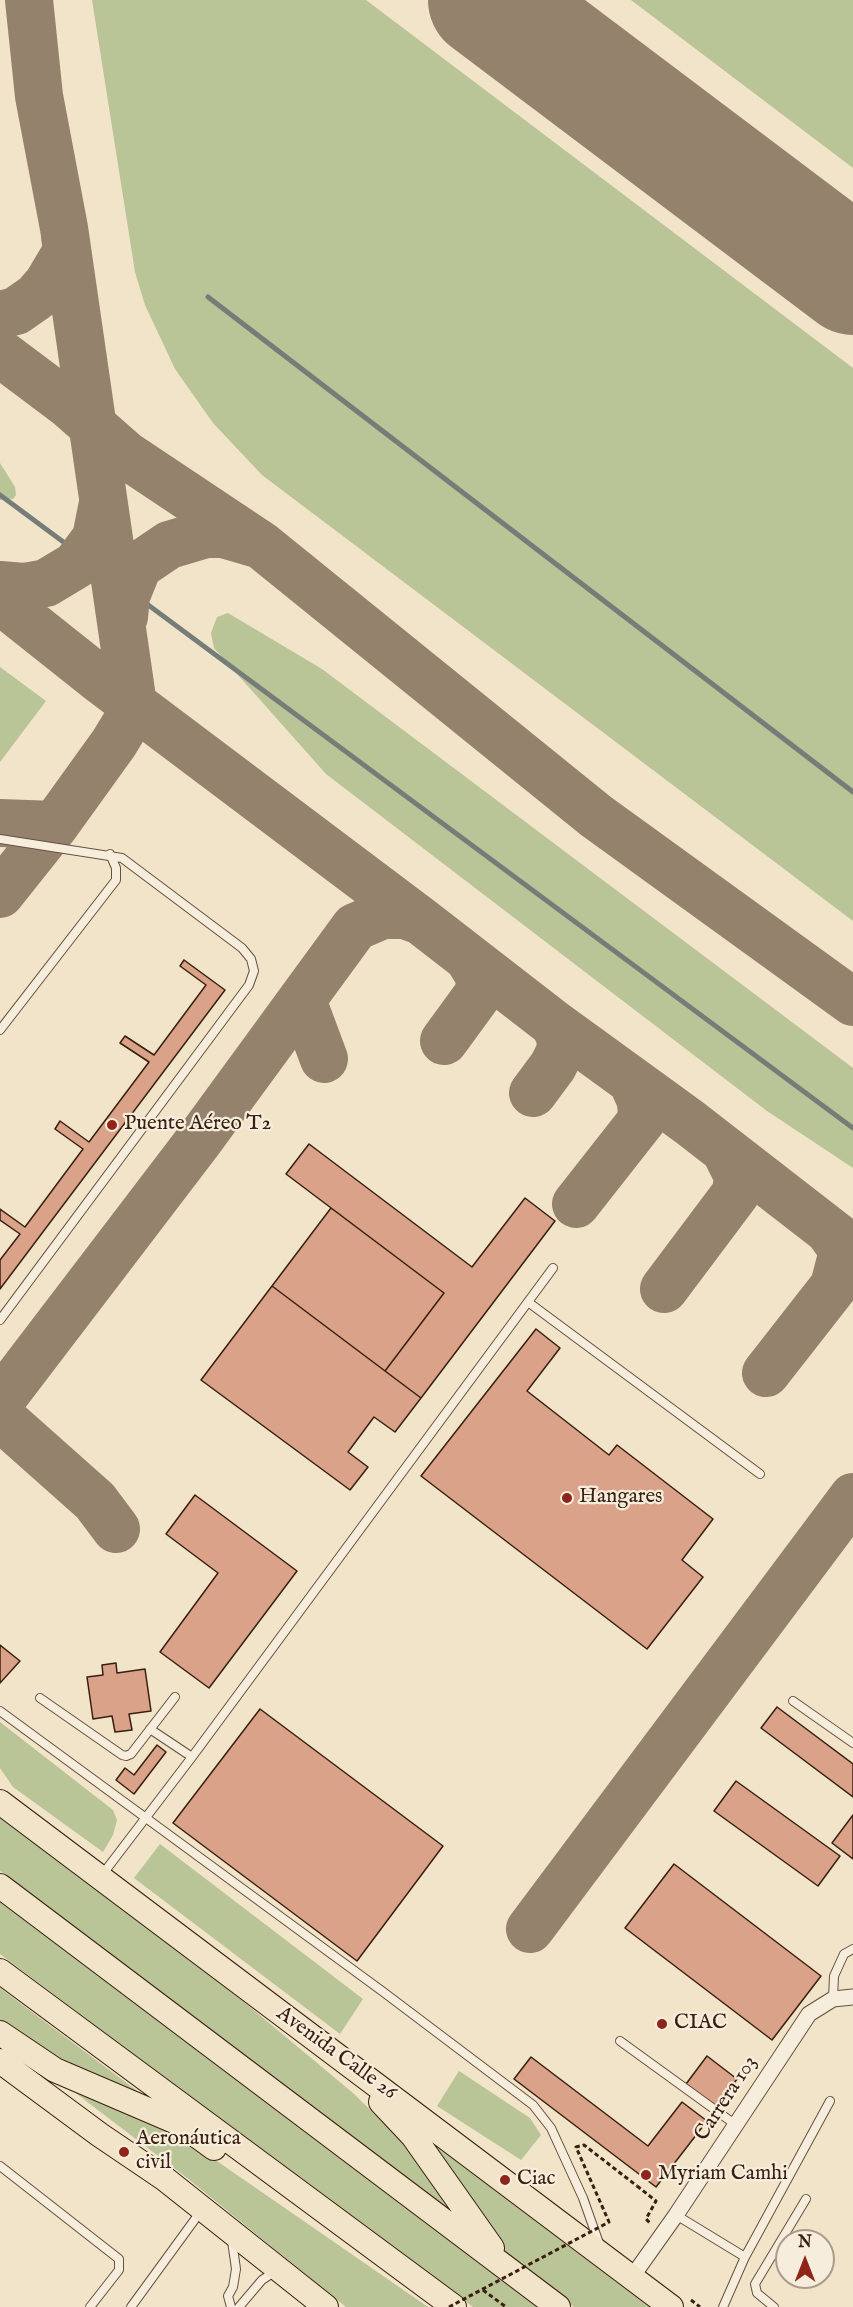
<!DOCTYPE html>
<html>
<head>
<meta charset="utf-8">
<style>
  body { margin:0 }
  #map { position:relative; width:853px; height:2307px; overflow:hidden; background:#f1e4c9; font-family:"IM FELL English",serif }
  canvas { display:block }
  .north { position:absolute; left:775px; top:2229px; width:60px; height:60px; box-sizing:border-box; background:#f6eddc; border:2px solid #aa9b8a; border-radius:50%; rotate:0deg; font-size:16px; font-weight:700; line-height:24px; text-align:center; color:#391f0f }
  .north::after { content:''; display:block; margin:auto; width:21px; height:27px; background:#8f2418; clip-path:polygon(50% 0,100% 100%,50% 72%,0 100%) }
</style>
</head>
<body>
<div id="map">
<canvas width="853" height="2307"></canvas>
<div class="north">N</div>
</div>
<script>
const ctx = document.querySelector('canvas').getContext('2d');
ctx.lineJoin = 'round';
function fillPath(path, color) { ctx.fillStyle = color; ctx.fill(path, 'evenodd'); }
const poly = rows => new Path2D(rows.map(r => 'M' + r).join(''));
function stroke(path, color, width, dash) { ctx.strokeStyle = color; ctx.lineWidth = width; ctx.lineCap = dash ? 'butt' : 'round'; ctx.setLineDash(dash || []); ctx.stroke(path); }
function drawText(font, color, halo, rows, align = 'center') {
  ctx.font = font + ' "IM FELL English",serif'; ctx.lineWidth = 4.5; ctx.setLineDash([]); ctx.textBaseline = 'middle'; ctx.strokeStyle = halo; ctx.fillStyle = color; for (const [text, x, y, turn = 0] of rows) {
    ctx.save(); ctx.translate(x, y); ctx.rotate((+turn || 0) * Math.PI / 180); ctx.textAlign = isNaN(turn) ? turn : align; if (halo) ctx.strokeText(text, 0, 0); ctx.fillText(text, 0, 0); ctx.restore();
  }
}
fillPath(poly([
  [92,0,366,0,853,368,853,921,262,475,213,423,175,369,145,305,135,272],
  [631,0,853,0,853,168],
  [0,463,15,487,16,495,13,499,0,500],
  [228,613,322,669,853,1068,853,1168,767,1111,326,774,214,648,211,633,217,617],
  [0,667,46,701,0,762],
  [0,1722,113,1810,117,1820,113,1835,103,1852,13,1787,0,1768],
  [0,1812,244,2002,353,2093,407,2146,457,2218,0,1871],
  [160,1844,363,1999,340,2034,134,1878],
  [0,1902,307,2133,541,2307,473,2307,293,2174,0,1954],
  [0,1988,144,2096,49,2053,0,2020],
  [459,2071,530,2118,541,2135,521,2160,437,2106],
  [69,2088,172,2130,428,2307,346,2307,187,2178],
  [417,2124,495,2184,651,2307,574,2307,509,2258]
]), '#b9c497');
stroke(poly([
  [208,297,853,792],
  [0,495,853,1128]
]), '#767d79', 5);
stroke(poly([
  [0,315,16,311,36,297,48,283,67,251,65,236],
  [0,353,68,404,126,455,261,545,596,816,853,1002],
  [0,585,24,587,46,583,76,565,96,538,103,503],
  [0,600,98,678,421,921,554,1024,689,1122,853,1249],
  [124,617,126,596,138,566,169,545,206,534,223,534,254,543],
  [0,823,55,825],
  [0,894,55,825,114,743,131,715,133,705,64,228,39,96,29,0],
  [302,1000,324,1059],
  [444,1041,479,993,480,977,469,959],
  [533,1093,553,1066,560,1052,561,1038,554,1024],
  [576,1204,642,1120,641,1101,632,1081],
  [664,1289,736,1193,738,1176,726,1152],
  [766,1373,834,1286,842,1255,840,1246,830,1232],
  [116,1529,95,1501,5,1421,0,1410,4,1396,200,1139,355,927,383,915,405,915,421,921],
  [530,1929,853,1497]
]), '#95826c', 48);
stroke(poly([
  [487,0,853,276]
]), '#95826c', 118);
const building = poly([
  [184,960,225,990,0,1289,0,1260,20,1234,0,1220,0,1209,25,1227,83,1149,55,1129,60,1121,89,1142,149,1062,120,1043,125,1036,154,1055,206,985,180,966,184,960],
  [309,1144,472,1267,525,1198,555,1221,421,1398,385,1371,444,1293,286,1174,309,1144],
  [331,1208,444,1293,385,1371,272,1286,331,1208],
  [272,1286,421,1398,395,1432,374,1417,348,1452,368,1467,350,1490,201,1380,272,1286],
  [536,1329,560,1348,527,1391,609,1455,617,1445,713,1519,682,1560,703,1577,647,1649,421,1476,536,1329],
  [195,1495,297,1571,209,1688,160,1652,218,1573,166,1534,195,1495],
  [0,1645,20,1661,0,1683,0,1645],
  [116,1663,117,1673,145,1669,151,1711,129,1714,132,1730,115,1732,112,1716,93,1719,87,1677,103,1675,102,1665,116,1663],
  [777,1707,853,1764,853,1797,761,1728,777,1707],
  [260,1709,443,1846,357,1961,173,1823,260,1709],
  [157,1745,166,1752,134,1794,116,1780,125,1768,134,1775,157,1745],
  [736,1781,840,1856,818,1886,714,1811,736,1781],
  [853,1815,853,1859,832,1843,853,1815],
  [674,1864,821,1976,772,2040,625,1928,674,1864],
  [707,2056,737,2079,717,2107,686,2084,707,2056],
  [531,2057,648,2146,682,2102,707,2121,656,2187,514,2079,531,2057]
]);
fillPath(building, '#dba28a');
stroke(building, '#391f0f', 1.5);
const service = poly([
  [0,839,122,858,242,948,251,959,254,971,249,985,0,1320],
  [0,1030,116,880,116,868,110,854],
  [528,1302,760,1474],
  [40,1698,122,1755,126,1756,131,1754,175,1697],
  [793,1701,853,1743],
  [0,1711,382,1991,533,2105,551,2128,583,2198,600,2246],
  [150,1729,192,1757],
  [102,1875,192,1757,553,1268],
  [833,1999,834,1976,844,1954,853,1949],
  [620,2041,736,2125],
  [0,2166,119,2259,119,2270,90,2307],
  [676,2215,745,2257,830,2101],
  [131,2307,201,2211],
  [231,2307,228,2296,233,2287,236,2269,232,2241],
  [239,2307,262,2280,274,2272],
  [723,2307,745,2257],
  [774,2307,757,2293,755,2284,806,2199]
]);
const minor = poly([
  [632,2277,676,2215,809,2014,833,1999,853,1997]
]);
const primary = poly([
  [0,1802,671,2307],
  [0,1886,558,2307],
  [0,1971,454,2307],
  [0,2033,55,2070,181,2124,214,2148],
  [0,2061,100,2135,165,2179,326,2307],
  [381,2102,413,2136,492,2248]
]);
stroke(service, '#67503e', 10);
stroke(minor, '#67503e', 17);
stroke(primary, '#391f0f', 26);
stroke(poly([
  [637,2186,656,2201,646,2219,650,2223],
  [483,2290,506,2307],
  [691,2300,700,2307]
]), '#391f0f', 3, [4.5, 3]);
stroke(service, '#f6eddc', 8);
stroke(minor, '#f6eddc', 15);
stroke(primary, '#f1e4c9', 24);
stroke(poly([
  [449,2307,609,2222,576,2147,584,2145,637,2186]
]), '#391f0f', 3, [4.5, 3]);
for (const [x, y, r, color] of [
  [112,1125,6,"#8f2418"],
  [567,1498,6,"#8f2418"],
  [662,2024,6,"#8f2418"],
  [124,2152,6,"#8f2418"],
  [646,2175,6,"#8f2418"],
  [505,2180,6,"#8f2418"]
]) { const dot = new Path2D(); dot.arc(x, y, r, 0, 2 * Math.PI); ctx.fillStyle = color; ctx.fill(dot); stroke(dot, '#f6eddc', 2); }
drawText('21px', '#391f0f', '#f6eddc', [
  ["Puente Aéreo T2",124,1125],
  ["Hangares",579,1498],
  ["CIAC",674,2024],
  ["Aeronáutica",136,2140],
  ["civil",136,2164],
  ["Myriam Camhi",658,2175],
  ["Ciac",517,2180]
], 'left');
drawText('21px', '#391f0f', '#f6eddc', [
  ["Avenida Calle 26",336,2054,36],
  ["Carrera 103",727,2099,-57]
]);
</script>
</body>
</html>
